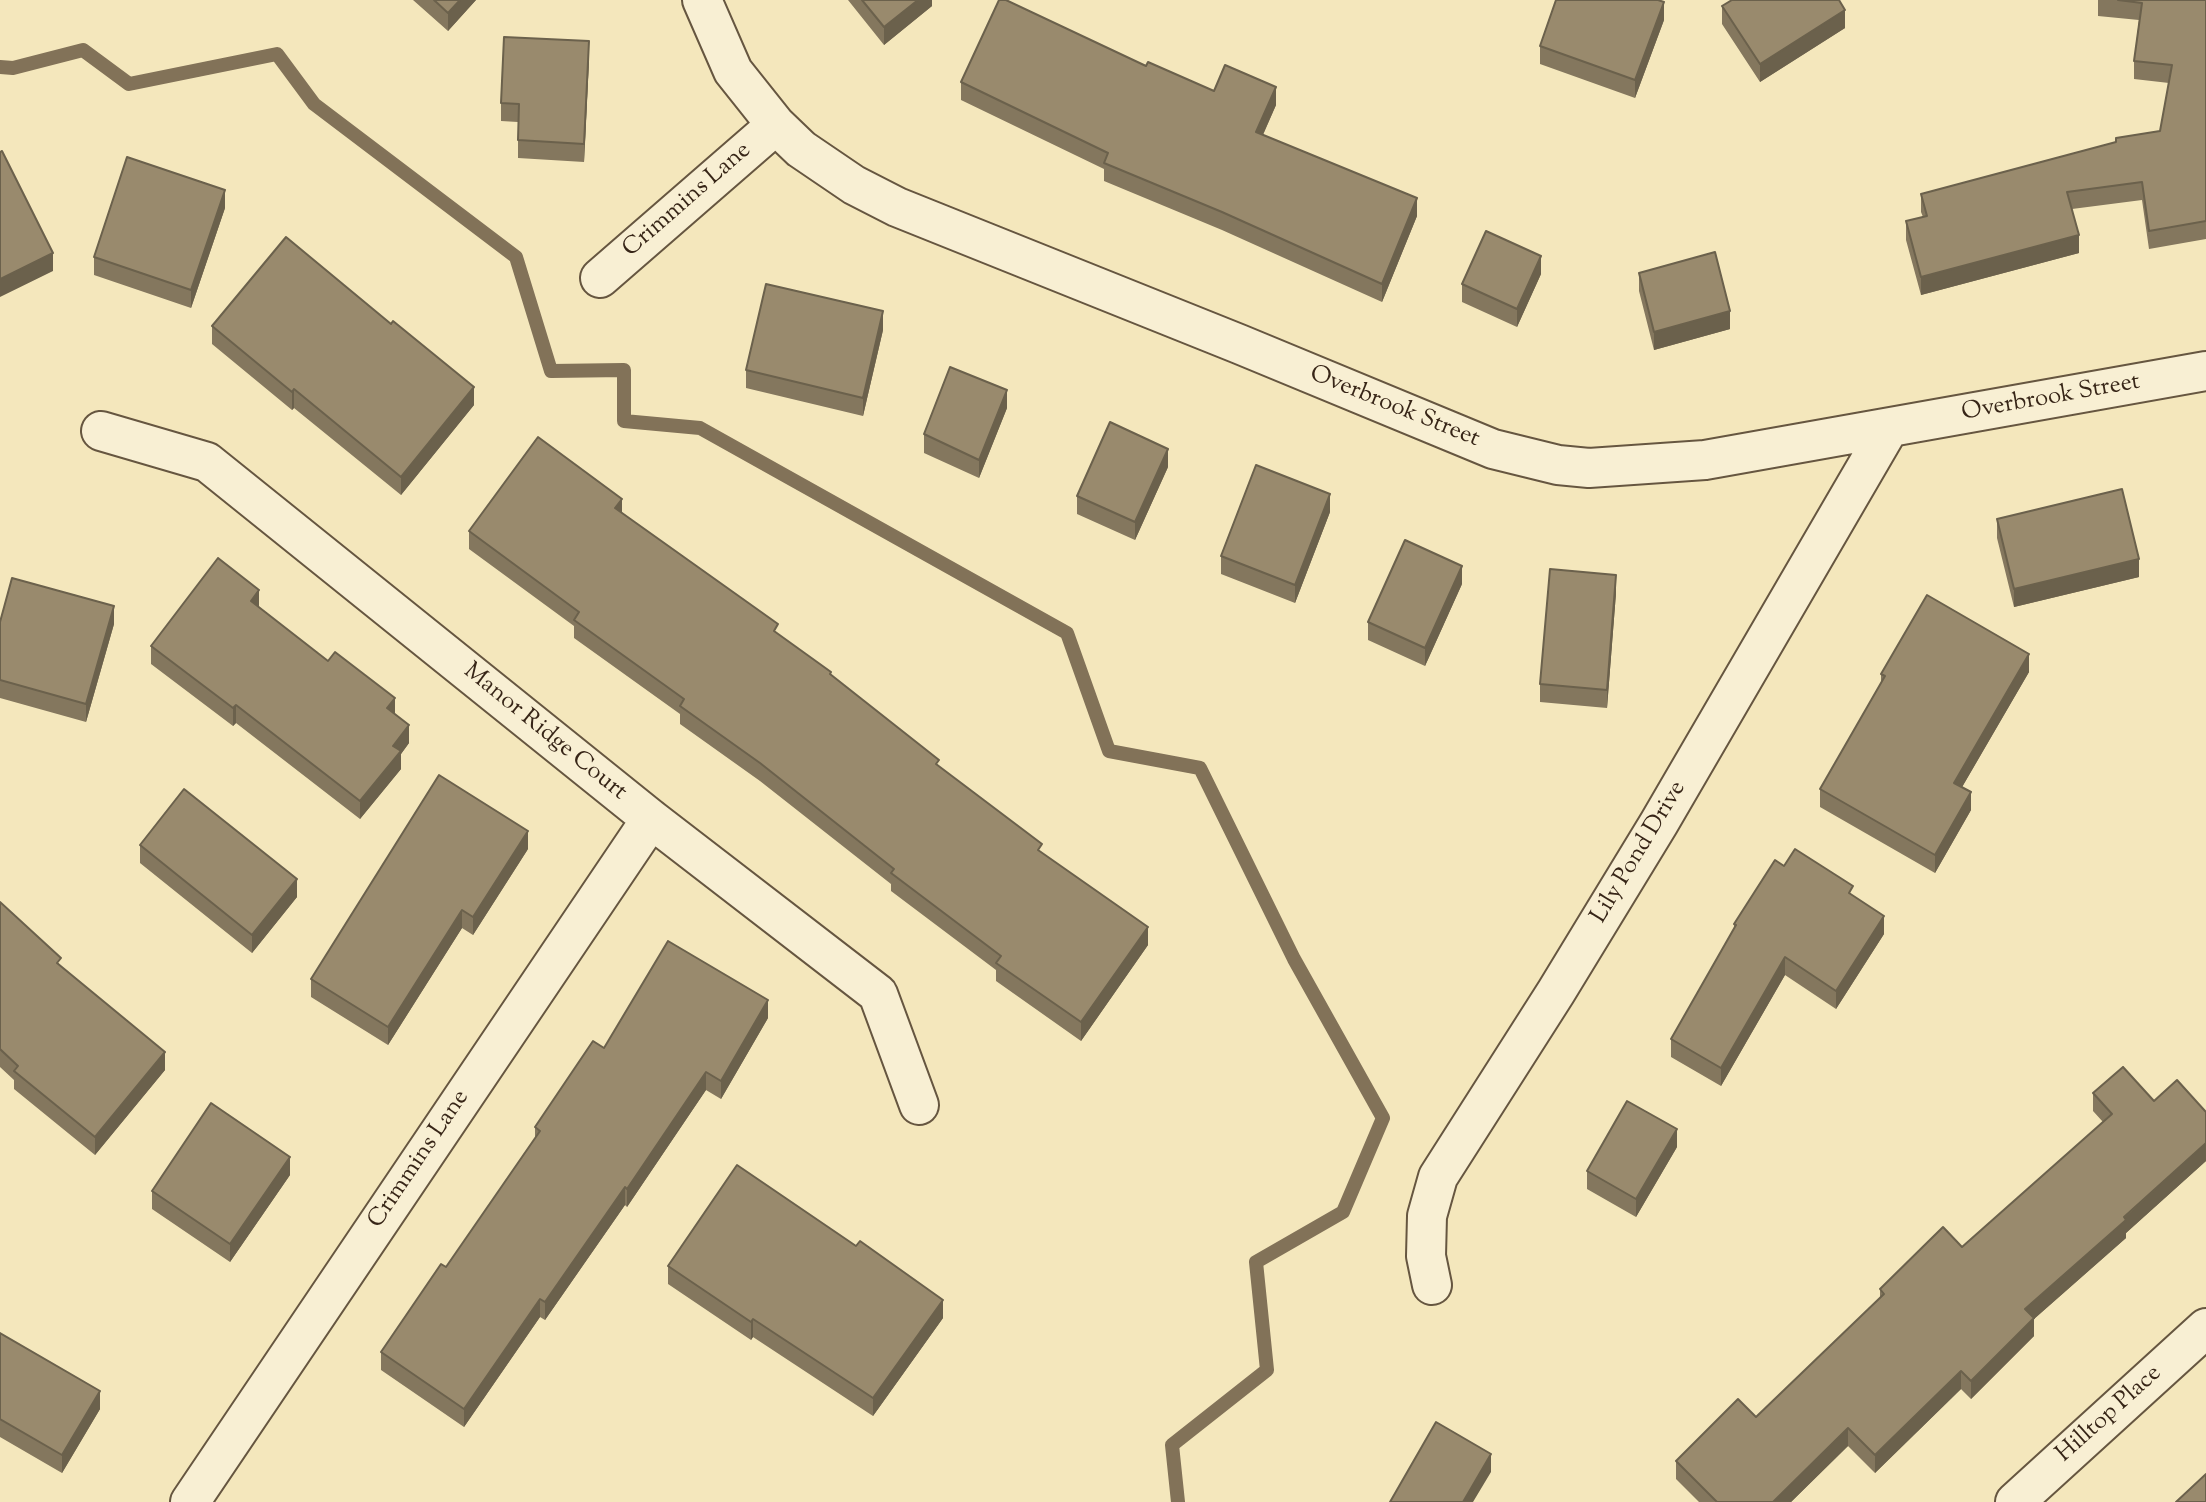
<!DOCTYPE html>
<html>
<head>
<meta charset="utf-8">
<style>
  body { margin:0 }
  canvas { display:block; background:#f4e7bc }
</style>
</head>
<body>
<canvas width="2206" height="1502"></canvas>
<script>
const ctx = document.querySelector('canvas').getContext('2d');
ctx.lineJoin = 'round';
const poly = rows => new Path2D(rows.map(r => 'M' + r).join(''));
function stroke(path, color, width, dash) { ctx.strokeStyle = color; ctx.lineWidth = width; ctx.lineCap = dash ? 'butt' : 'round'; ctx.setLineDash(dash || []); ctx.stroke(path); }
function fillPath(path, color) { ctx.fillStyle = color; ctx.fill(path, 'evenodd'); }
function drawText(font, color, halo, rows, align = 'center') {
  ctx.font = font + ' "Sorts Mill Goudy",serif'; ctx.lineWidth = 6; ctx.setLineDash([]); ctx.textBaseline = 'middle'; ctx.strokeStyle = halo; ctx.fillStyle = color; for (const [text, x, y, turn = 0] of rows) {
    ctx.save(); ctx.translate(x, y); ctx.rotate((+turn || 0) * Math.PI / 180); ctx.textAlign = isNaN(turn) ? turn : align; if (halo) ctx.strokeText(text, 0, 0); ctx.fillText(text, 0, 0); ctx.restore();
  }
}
stroke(poly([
  [0,67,13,68,83,50,129,84,277,54,314,104,516,257,551,371,624,370,624,421,700,428,1067,633,1109,751,1200,768,1294,959,1383,1118,1343,1212,1256,1262,1267,1370,1172,1445,1178,1502]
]), '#827258', 14);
const minor = poly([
  [702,0,733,71,776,125,801,149,854,185,897,207,1239,344,1493,449,1558,465,1589,468,1705,460,2206,371],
  [600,278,776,125],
  [101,431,207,462,651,819,878,994,919,1105],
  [1432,1285,1426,1256,1427,1216,1438,1177,1556,992,1659,823,1889,428],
  [190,1502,651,819],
  [2015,1502,2206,1328]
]);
stroke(minor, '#665640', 42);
stroke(minor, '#f8efd3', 38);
fillPath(poly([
  [413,0,476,0,448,31],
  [848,0,932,0,932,6,884,45],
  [2098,0,2206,0,2206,239,2149,249,2142,200,2072,209,2079,253,1921,295,1906,240,1906,221,1923,217,1921,212,1921,194,2116,143,2116,138,2160,131,2169,83,2134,79,2134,61,2139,20,2098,16],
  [1722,6,1845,28,1760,82,1722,24],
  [1664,20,1635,98,1540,64,1540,46],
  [589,59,584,162,518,158,518,122,501,121,501,103],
  [1146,66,1214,91,1276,105,1263,135,1417,216,1382,302,1222,230,1104,181,1104,169,961,100,961,82],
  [225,208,191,308,94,275,94,257],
  [1639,273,1730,329,1654,350,1639,291],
  [1541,274,1517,327,1462,302,1462,284],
  [391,324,474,405,401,495,294,408,292,410,212,344,212,326],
  [883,330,863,416,746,388,746,370],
  [1007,408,979,478,924,453,924,434],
  [1168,467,1135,540,1077,514,1077,496],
  [1330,512,1295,603,1221,574,1221,556],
  [622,513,831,675,1042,853,1148,945,1081,1041,996,981,996,970,891,891,891,884,760,781,680,724,680,714,574,638,574,626,469,549,469,531],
  [1997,519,2139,577,2014,607,1997,538],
  [1462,584,1425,666,1368,640,1368,622],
  [1616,593,1607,708,1540,702,1540,684],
  [259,608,395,714,409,743,401,754,401,769,360,819,236,723,233,726,151,664,151,646],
  [0,622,114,624,86,722,0,698],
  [2029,672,1962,787,1971,810,1935,873,1820,807,1820,789,1881,683,1881,674],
  [140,845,297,897,252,953,140,863],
  [528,849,473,935,462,928,388,1045,311,997,311,979],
  [1784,866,1853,896,1884,934,1836,1009,1785,975,1721,1086,1671,1057,1671,1039,1734,929,1734,924],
  [0,902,61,966,165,1070,95,1155,14,1089,14,1080,0,1067],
  [768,1018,721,1099,706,1090,627,1207,625,1205,545,1320,540,1317,464,1427,381,1370,381,1352,446,1267,535,1138,535,1127,604,1048],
  [2093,1093,2154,1101,2206,1112,2206,1161,2126,1233,2126,1238,2034,1319,2034,1336,1971,1399,1961,1389,1875,1473,1848,1446,1791,1502,1699,1502,1676,1479,1676,1461,1756,1417,1880,1298,1880,1289,1962,1247,2103,1122,2093,1111],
  [1677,1147,1636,1217,1587,1189,1587,1171],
  [290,1175,230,1262,152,1209,152,1191],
  [856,1246,943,1318,873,1416,753,1337,751,1340,668,1284,668,1266],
  [0,1333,100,1409,62,1473,0,1437]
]), '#84775e');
fillPath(poly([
  [460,0,476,0,448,31,448,13],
  [918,0,932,0,932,6,884,45,884,27],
  [1664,2,1664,20,1635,98,1635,80],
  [1845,10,1845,28,1760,82,1760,64],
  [589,41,589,59,584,162,584,144],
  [1276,87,1276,105,1256,150,1256,132],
  [225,190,225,208,191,308,191,290],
  [1417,198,1417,216,1382,302,1382,284],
  [2079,235,2079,253,1921,295,1921,277],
  [53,253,53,271,0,297,0,279],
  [1541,256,1541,274,1517,327,1517,309],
  [883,311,883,330,863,416,863,398],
  [1730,311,1730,329,1654,350,1654,332],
  [474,387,474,405,401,495,401,477],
  [294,389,294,408,292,410,292,392],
  [1007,390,1007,408,979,478,979,460],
  [1168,449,1168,467,1135,540,1135,522],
  [1330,494,1330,512,1295,603,1295,585],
  [622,499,622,517,615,508],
  [2139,559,2139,577,2014,607,2014,589],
  [1462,566,1462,584,1425,666,1425,648],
  [1616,575,1616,593,1607,708,1607,690],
  [259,590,259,608,251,601],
  [114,606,114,624,86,722,86,704],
  [2029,654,2029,672,1954,801,1954,783],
  [395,698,395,716,387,708],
  [236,705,236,723,233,726,233,708],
  [409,725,409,743,401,754,401,769,360,819,360,801,393,746],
  [1971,792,1971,810,1935,873,1935,855],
  [528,831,528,849,473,935,473,917],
  [297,879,297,897,252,953,252,935],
  [462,910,462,928,388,1045,388,1027],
  [1884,916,1884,934,1836,1009,1836,991],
  [1148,927,1148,945,1081,1041,1081,1022],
  [1785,957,1785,975,1721,1086,1721,1068],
  [768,1000,768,1018,721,1099,721,1081],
  [165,1052,165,1070,95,1155,95,1137],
  [706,1072,706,1090,627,1207,627,1189],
  [1677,1129,1677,1147,1636,1217,1636,1199],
  [2206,1143,2206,1161,2126,1233,2126,1238,2034,1319,2034,1336,1971,1399,1971,1381,2025,1309],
  [290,1157,290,1175,230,1262,230,1244],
  [625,1187,625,1205,545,1320,545,1302],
  [540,1299,540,1317,464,1427,464,1409],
  [943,1300,943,1318,873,1416,873,1398],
  [753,1319,753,1337,751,1340,751,1322],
  [1961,1371,1961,1389,1875,1473,1875,1455],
  [100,1391,100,1409,62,1473,62,1455],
  [1848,1428,1848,1446,1791,1502,1773,1502],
  [1491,1454,1491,1472,1473,1502,1463,1502]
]), '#6b614c');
const building = poly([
  [434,0,460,0,448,13,434,0],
  [862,0,918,0,884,27,862,0],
  [999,0,1006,0,1146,66,1148,62,1214,91,1225,65,1276,87,1256,132,1417,198,1382,284,1222,212,1104,163,1108,153,961,82,999,0],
  [1556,0,1658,0,1664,2,1635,80,1540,46,1556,0],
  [1732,0,1839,0,1845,10,1760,64,1722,6,1732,0],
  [2118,0,2206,0,2206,221,2149,231,2142,182,2067,192,2079,235,1921,277,1906,221,1927,216,1921,194,2116,142,2116,138,2160,131,2172,65,2134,61,2142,3,2118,0],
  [504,37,589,41,584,144,518,140,519,104,501,103,504,37],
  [2,151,53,253,0,279,0,152,2,151],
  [127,157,225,190,191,290,94,257,127,157],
  [1486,231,1541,256,1517,309,1462,284,1486,231],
  [286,237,391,324,393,321,474,387,401,477,294,389,292,392,212,326,286,237],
  [1715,252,1730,311,1654,332,1639,273,1715,252],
  [766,284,883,311,863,398,746,370,766,284],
  [950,367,1007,390,979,460,924,434,950,367],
  [1110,422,1168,449,1135,522,1077,496,1110,422],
  [538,437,622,499,615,508,778,624,774,631,831,672,830,674,939,760,936,764,1042,844,1038,850,1148,927,1081,1022,996,963,1001,956,891,873,894,869,760,763,680,706,684,699,574,620,579,612,469,531,538,437],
  [1256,465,1330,494,1295,585,1221,556,1256,465],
  [2122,489,2139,559,2014,589,1997,519,2122,489],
  [1405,540,1462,566,1425,648,1368,622,1405,540],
  [218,558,259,590,251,601,328,661,335,652,395,698,387,708,409,725,393,746,401,751,360,801,236,705,233,708,151,646,218,558],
  [1550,569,1616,575,1607,690,1540,684,1550,569],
  [12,578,114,606,86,704,0,680,0,622,12,578],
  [1927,595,2029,654,1954,783,1971,792,1935,855,1820,789,1885,676,1881,674,1927,595],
  [439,775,528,831,473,917,462,910,388,1027,311,979,439,775],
  [184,789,297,879,252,935,140,845,184,789],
  [1795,849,1853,886,1849,893,1884,916,1836,991,1785,957,1721,1068,1671,1039,1736,925,1734,924,1775,860,1784,866,1795,849],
  [0,902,61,958,57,963,165,1052,95,1137,14,1071,18,1066,0,1049,0,902],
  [668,941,768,1000,721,1081,706,1072,627,1189,625,1187,545,1302,540,1299,464,1409,381,1352,441,1264,446,1267,540,1131,535,1127,593,1041,604,1048,668,941],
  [2123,1067,2154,1101,2177,1080,2206,1112,2206,1143,2124,1217,2126,1220,2025,1309,2034,1318,1971,1381,1961,1371,1875,1455,1848,1428,1773,1502,1717,1502,1676,1461,1738,1399,1756,1417,1884,1294,1880,1289,1943,1227,1962,1247,2112,1114,2093,1093,2123,1067],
  [1627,1101,1677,1129,1636,1199,1587,1171,1627,1101],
  [211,1103,290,1157,230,1244,152,1191,211,1103],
  [737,1165,856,1246,860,1241,943,1300,873,1398,753,1319,751,1322,668,1266,737,1165],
  [0,1333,100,1391,62,1455,0,1419,0,1333],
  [1436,1422,1491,1454,1463,1502,1390,1502,1436,1422],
  [2206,1474,2206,1502,2176,1502,2206,1474]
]);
fillPath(building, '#998a6d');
stroke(building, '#6b614c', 2);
drawText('24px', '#372517', '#f8efd3', [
  ["Crimmins Lane",688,201,-41],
  ["Overbrook Street",2051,399,-10],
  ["Overbrook Street",1394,408,22],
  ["Manor Ridge Court",544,733,39],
  ["Lily Pond Drive",1640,853,-59],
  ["Crimmins Lane",420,1160,-56],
  ["Hilltop Place",2110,1415,-42]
]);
</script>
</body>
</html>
